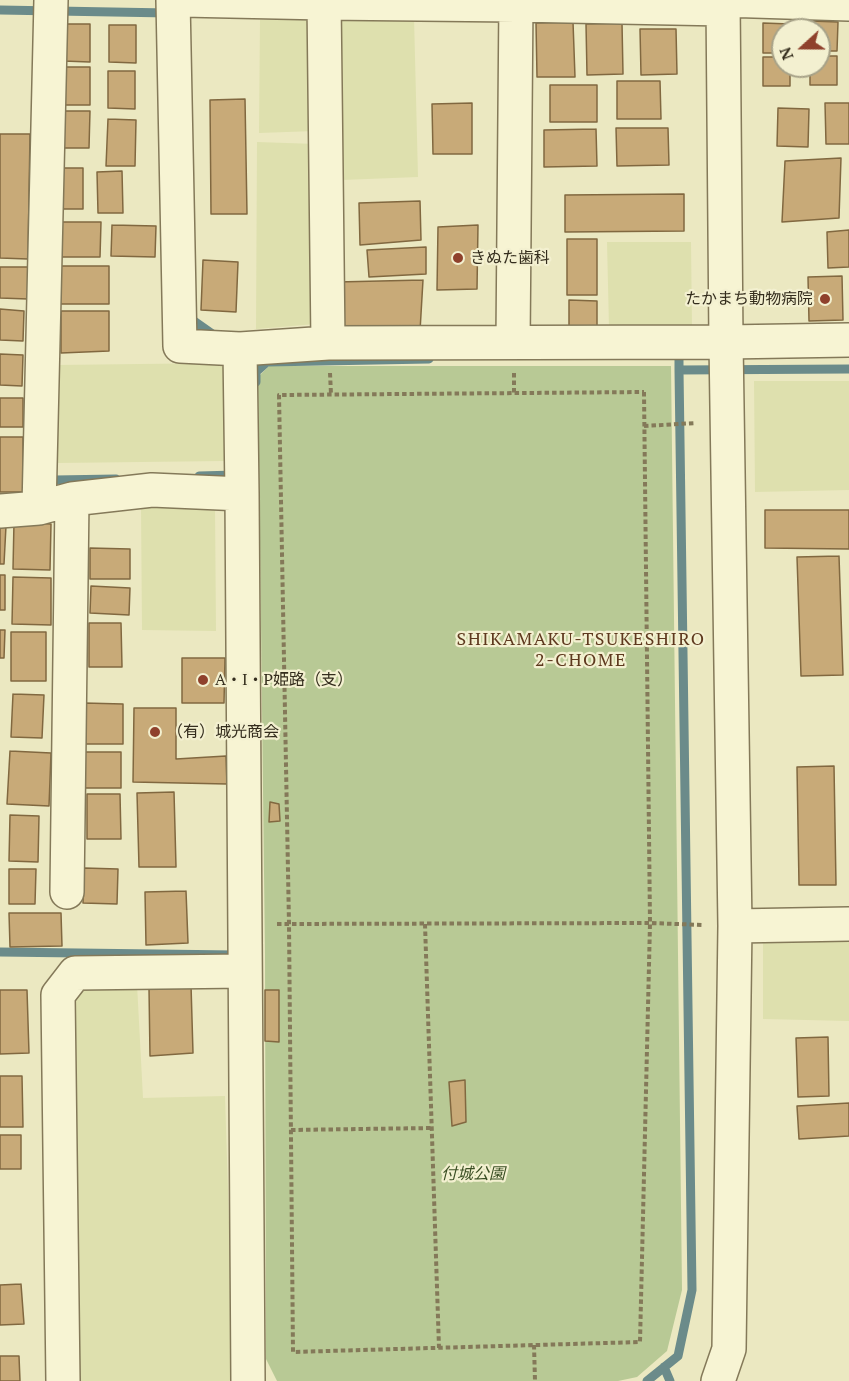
<!DOCTYPE html>
<html>
<head>
<meta charset="utf-8">
<style>
  body { margin:0 }
  #map { position:relative; width:849px; height:1381px; overflow:hidden; background:#ebe8c1; font-family:"PT Serif",serif }
  canvas { display:block }
  .north { position:absolute; left:771px; top:18px; width:60px; height:60px; box-sizing:border-box; background:#f3f0d0; border:2px solid #a7a288; border-radius:50%; rotate:249deg; font-size:16px; font-weight:700; line-height:24px; text-align:center; color:#342d1d }
  .north::after { content:''; display:block; margin:auto; width:21px; height:27px; background:#8f412c; clip-path:polygon(50% 0,100% 100%,50% 72%,0 100%) }
</style>
</head>
<body>
<div id="map">
<canvas width="849" height="1381"></canvas>
<div class="north">N</div>
</div>
<script>
const ctx = document.querySelector('canvas').getContext('2d');
ctx.lineJoin = 'round';
function fillPath(path, color) { ctx.fillStyle = color; ctx.fill(path, 'evenodd'); }
const poly = rows => new Path2D(rows.map(r => 'M' + r).join(''));
function stroke(path, color, width, dash) { ctx.strokeStyle = color; ctx.lineWidth = width; ctx.lineCap = dash ? 'butt' : 'round'; ctx.setLineDash(dash || []); ctx.stroke(path); }
function drawText(font, color, halo, rows, align = 'center') {
  ctx.font = font + ' "PT Serif","Noto Sans JP",serif'; ctx.lineWidth = 4.5; ctx.setLineDash([]); ctx.textBaseline = 'middle'; ctx.strokeStyle = halo; ctx.fillStyle = color; for (const [text, x, y, turn = 0] of rows) {
    ctx.save(); ctx.translate(x, y); ctx.rotate((+turn || 0) * Math.PI / 180); ctx.textAlign = isNaN(turn) ? turn : align; if (halo) ctx.strokeText(text, 0, 0); ctx.fillText(text, 0, 0); ctx.restore();
  }
}
fillPath(poly([
  [414,17,418,177,342,180,339,18],
  [260,20,313,20,315,131,259,133],
  [257,142,316,144,316,324,256,329],
  [607,242,691,242,692,328,609,328],
  [225,363,224,461,58,463,56,365],
  [754,381,849,381,849,490,755,492],
  [141,506,215,507,216,631,142,630],
  [763,937,849,939,849,1021,763,1019],
  [137,984,143,1098,225,1096,234,1381,74,1381,71,1003,79,988]
]), '#dee0ae');
fillPath(poly([
  [269,366,671,366,682,1290,667,1351,637,1377,618,1381,277,1381,266,1359,265,955,258,377]
]), '#b8c995');
stroke(poly([
  [0,10,169,13],
  [191,315,191,319,218,338],
  [671,354,679,354,679,370],
  [256,382,256,372,267,362,429,359],
  [199,476,236,475],
  [55,480,116,479],
  [0,952,235,955],
  [664,1367,670,1381],
  [647,1381,678,1356,692,1290,679,370,849,369]
]), '#6b8b8a', 9);
const building = poly([
  [810,21,838,22,837,51,819,51,819,30,810,30,810,21],
  [573,22,575,77,537,77,536,23,573,22],
  [622,23,623,74,587,75,586,24,622,23],
  [763,23,790,24,790,30,783,30,783,53,763,53,763,23],
  [63,24,90,24,90,62,63,61,63,24],
  [109,25,136,25,136,63,109,62,109,25],
  [640,29,676,29,677,74,641,75,640,29],
  [819,56,837,56,837,85,810,85,810,66,819,66,819,56],
  [763,57,783,57,783,66,790,66,790,86,763,86,763,57],
  [63,67,90,67,90,105,63,105,63,67],
  [108,71,135,71,135,109,108,108,108,71],
  [617,81,660,81,661,119,617,119,617,81],
  [550,85,597,85,597,122,550,122,550,85],
  [245,99,247,214,211,214,210,100,245,99],
  [472,103,472,154,433,154,432,104,472,103],
  [825,103,849,103,849,144,826,144,825,103],
  [778,108,809,109,808,147,777,146,778,108],
  [63,111,90,111,89,148,62,148,63,111],
  [108,119,136,120,135,166,106,166,108,119],
  [616,128,668,128,669,165,617,166,616,128],
  [596,129,597,166,544,167,544,130,596,129],
  [0,134,30,134,28,259,0,258,0,134],
  [841,158,839,218,782,222,785,161,841,158],
  [61,168,83,168,83,209,61,209,61,168],
  [122,171,123,213,98,213,97,172,122,171],
  [684,194,684,231,565,232,565,195,684,194],
  [420,201,421,240,360,245,359,203,420,201],
  [58,222,101,222,100,257,58,257,58,222],
  [112,225,156,226,155,257,111,256,112,225],
  [478,225,477,289,437,290,438,227,478,225],
  [849,230,849,267,828,268,827,232,849,230],
  [567,239,597,239,597,295,567,295,567,239],
  [426,247,426,274,369,277,367,250,426,247],
  [203,260,238,262,236,312,201,310,203,260],
  [60,266,109,266,109,304,59,304,60,266],
  [0,267,29,267,28,299,0,298,0,267],
  [842,276,843,320,809,321,808,277,842,276],
  [423,280,420,331,338,333,337,282,423,280],
  [569,300,597,301,597,328,569,328,569,300],
  [0,309,24,311,23,341,0,340,0,309],
  [61,311,109,311,109,351,61,353,61,311],
  [0,354,23,355,22,386,0,385,0,354],
  [0,398,23,398,23,427,0,427,0,398],
  [0,437,23,437,23,492,0,492,0,437],
  [765,510,849,510,849,549,765,548,765,510],
  [14,522,51,524,50,570,13,569,14,522],
  [0,526,6,526,4,564,0,564,0,526],
  [90,548,130,549,130,579,90,579,90,548],
  [839,556,843,675,801,676,797,557,839,556],
  [0,575,5,575,5,610,0,610,0,575],
  [13,577,51,578,51,625,12,624,13,577],
  [91,586,130,588,129,615,90,613,91,586],
  [89,623,121,623,122,667,89,667,89,623],
  [0,630,5,630,4,658,0,658,0,630],
  [11,632,46,632,46,681,11,681,11,632],
  [182,658,225,658,224,703,182,703,182,658],
  [13,694,44,695,42,738,11,737,13,694],
  [84,703,123,704,123,744,83,744,84,703],
  [134,708,176,708,176,759,226,756,227,784,133,782,134,708],
  [10,751,51,753,49,806,7,804,10,751],
  [85,752,121,752,121,788,85,788,85,752],
  [834,766,836,885,799,885,797,767,834,766],
  [174,792,176,867,139,867,137,793,174,792],
  [87,794,120,794,121,839,87,839,87,794],
  [270,802,279,804,280,821,269,822,270,802],
  [10,815,39,816,38,862,9,861,10,815],
  [84,868,118,869,117,904,83,903,84,868],
  [9,869,36,869,35,904,9,904,9,869],
  [186,891,188,943,146,945,145,892,186,891],
  [9,913,61,913,62,946,10,947,9,913],
  [191,985,193,1053,150,1056,149,988,191,985],
  [0,990,27,990,29,1053,0,1054,0,990],
  [265,990,279,990,279,1042,265,1041,265,990],
  [828,1037,829,1096,798,1097,796,1038,828,1037],
  [0,1076,22,1076,23,1127,0,1127,0,1076],
  [465,1080,466,1122,452,1126,449,1082,465,1080],
  [849,1103,849,1136,799,1139,797,1106,849,1103],
  [0,1135,21,1135,21,1169,0,1169,0,1135],
  [21,1284,24,1324,0,1325,0,1285,21,1284],
  [0,1356,19,1356,20,1381,0,1381,0,1356]
]);
fillPath(building, '#c8aa78');
stroke(building, '#816840', 1.5);
const minor = poly([
  [173,0,180,346,240,349],
  [183,0,324,3,516,5,724,9],
  [324,0,328,343],
  [723,0,849,4],
  [513,342,516,0],
  [39,508,51,0],
  [0,511,39,508,72,499,152,490,242,494],
  [67,892,72,499],
  [735,926,849,924],
  [63,1381,58,995,75,973,245,971],
  [248,1381,242,494,240,349,328,343,726,342,849,340],
  [718,1381,729,1349,735,926,726,342,723,0]
]);
stroke(minor, '#847959', 36);
stroke(poly([
  [330,373,331,394],
  [514,373,514,393],
  [644,392,650,923,640,1342,293,1352,289,924,279,395,644,392],
  [644,426,696,423],
  [277,924,650,923,704,925],
  [425,924,439,1348],
  [291,1130,432,1128],
  [534,1345,535,1381]
]), '#847959', 4, [4.5, 3]);
stroke(minor, '#f7f4d3', 33);
for (const [x, y, r, color] of [
  [458,258,6,"#8f412c"],
  [825,299,6,"#8f412c"],
  [203,680,6,"#8f412c"],
  [155,732,6,"#8f412c"]
]) { const dot = new Path2D(); dot.arc(x, y, r, 0, 2 * Math.PI); ctx.fillStyle = color; ctx.fill(dot); stroke(dot, '#f3f0d0', 2); }
drawText('16px', '#342d1d', '#f3f0d0', [
  ["きぬた歯科",470,258],
  ["たかまち動物病院",813,299,"right"],
  ["A・I・P姫路（支）",215,680],
  ["（有）城光商会",167,732]
], 'left');
drawText('italic 16px', '#3b4f24', '#f3f0d0', [
  ["付城公園",473,1174]
]);
ctx.letterSpacing = '1.5px';
drawText('18px', '#5e391e', '#f3f0d0', [
  ["SHIKAMAKU-TSUKESHIRO",581,640],
  ["2-CHOME",581,661]
]);
ctx.letterSpacing = '0px';
</script>
</body>
</html>
